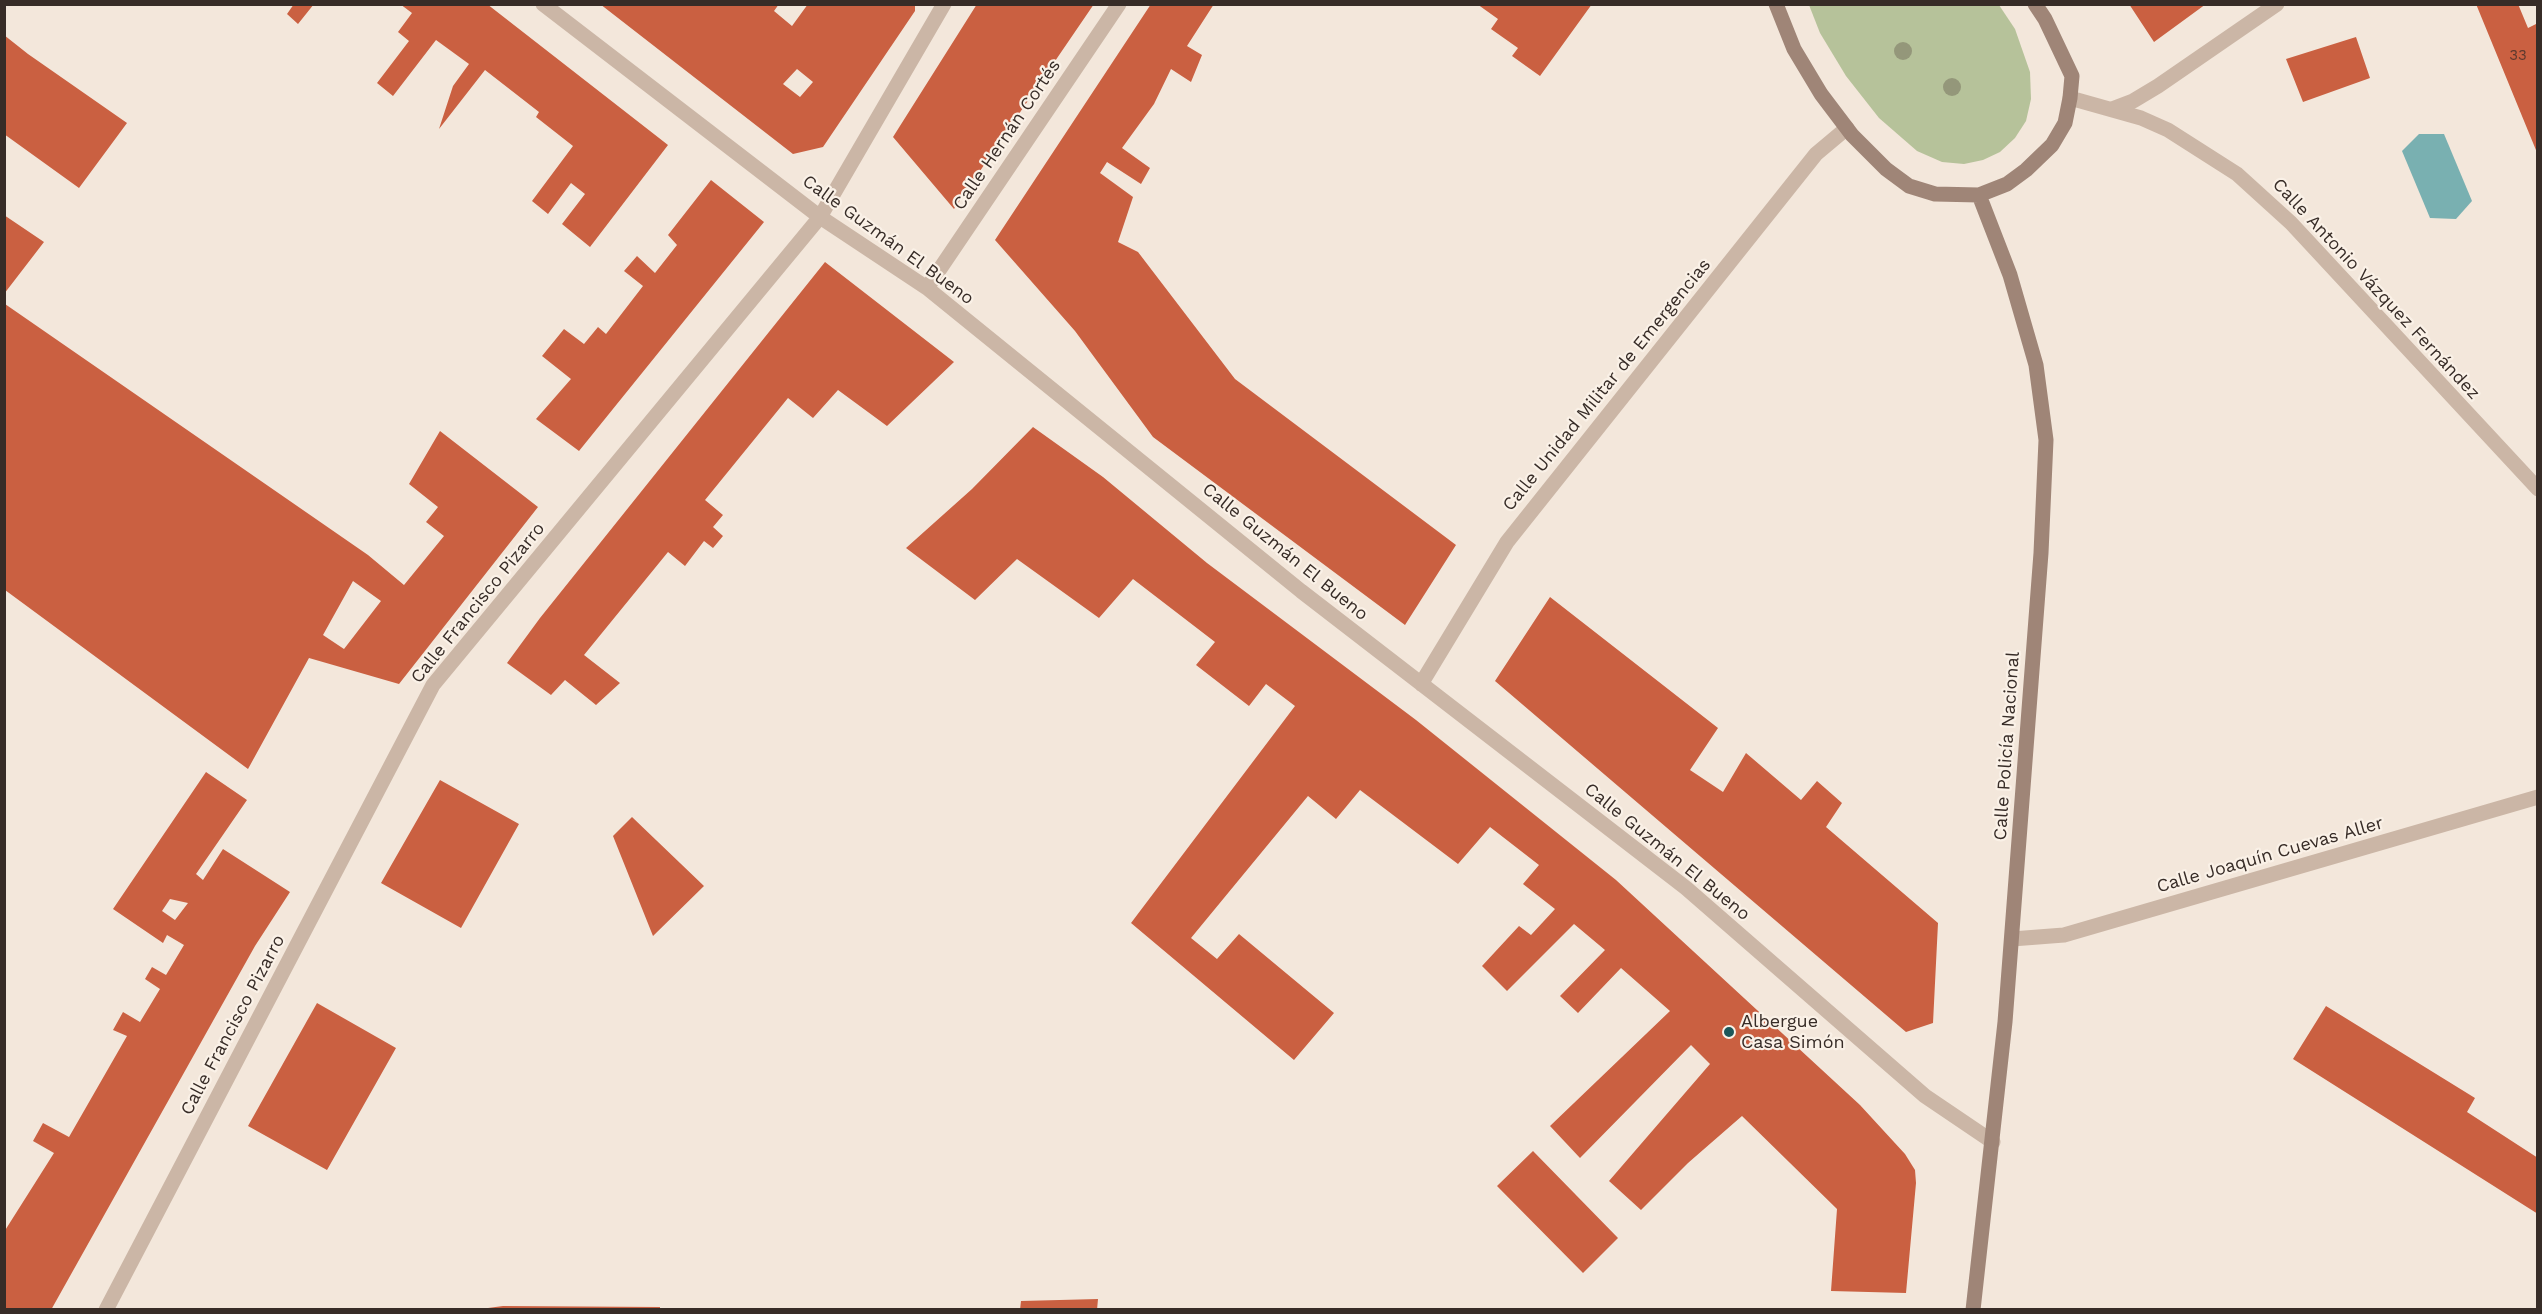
<!DOCTYPE html>
<html>
<head>
<meta charset="utf-8">
<style>
  body { margin:0 }
  #map { position:relative; width:2542px; height:1314px; overflow:hidden; background:#f3e7db; font-family:"Work Sans",sans-serif }
  canvas { display:block }
  .frame { position:absolute; inset:0; border:6px solid #372c27; pointer-events:none }
</style>
</head>
<body>
<div id="map">
<canvas width="2542" height="1314"></canvas>
<div class="frame"></div>
</div>
<script>
const ctx = document.querySelector('canvas').getContext('2d');
ctx.lineJoin = 'round';
function fillPath(path, color) { ctx.fillStyle = color; ctx.fill(path, 'evenodd'); }
const poly = rows => new Path2D(rows.map(r => 'M' + r).join(''));
function stroke(path, color, width, dash) { ctx.strokeStyle = color; ctx.lineWidth = width; ctx.lineCap = dash ? 'butt' : 'round'; ctx.setLineDash(dash || []); ctx.stroke(path); }
function drawText(font, color, halo, rows, align = 'center') {
  ctx.font = font + ' "Work Sans",sans-serif'; ctx.lineWidth = 4.5; ctx.setLineDash([]); ctx.textBaseline = 'middle'; ctx.strokeStyle = halo; ctx.fillStyle = color; for (const [text, x, y, turn = 0] of rows) {
    ctx.save(); ctx.translate(x, y); ctx.rotate((+turn || 0) * Math.PI / 180); ctx.textAlign = isNaN(turn) ? turn : align; if (halo) ctx.strokeText(text, 0, 0); ctx.fillText(text, 0, 0); ctx.restore();
  }
}
fillPath(poly([
  [1809,5,1999,5,2015,29,2030,72,2031,99,2026,121,2015,138,2000,152,1983,160,1964,164,1942,162,1917,151,1879,118,1846,76,1820,33]
]), '#b6c29a');
fillPath(poly([
  [2419,134,2444,134,2472,201,2456,219,2430,218,2402,151]
]), '#79b0b1');
fillPath(poly([
  [294,4,314,4,298,24,287,14],
  [400,4,487,4,668,145,590,247,562,224,585,194,571,183,548,214,532,201,573,146,536,117,539,112,485,70,439,129,453,86,469,64,436,40,393,96,377,83,409,41,398,32,412,13],
  [600,4,779,4,774,11,792,26,808,4,915,4,915,11,823,147,793,154],
  [797,69,813,82,800,97,783,84],
  [977,4,1094,4,954,209,893,137],
  [1151,4,1214,4,1187,46,1202,55,1191,82,1171,69,1154,104,1122,148,1150,168,1141,184,1107,162,1100,173,1133,197,1118,242,1138,252,1235,379,1456,545,1405,625,1153,437,1075,331,995,240],
  [1477,4,1592,4,1540,76,1512,56,1518,48,1491,29,1498,19],
  [2129,4,2206,4,2154,42],
  [2476,4,2518,4,2528,28,2538,23,2538,155],
  [4,35,28,54,127,123,79,188,4,134],
  [2356,37,2370,78,2303,102,2286,59],
  [711,180,764,222,579,451,536,419,571,379,542,356,564,329,584,344,598,327,606,334,643,286,624,271,637,256,655,273,677,245,668,235],
  [4,215,44,242,4,294],
  [825,262,954,362,887,426,838,390,813,418,788,398,705,500,723,515,713,527,723,536,713,548,704,541,685,566,668,552,584,655,620,683,596,705,565,680,551,695,507,663,540,618],
  [5,304,368,555,404,585,444,536,426,522,438,507,409,484,440,431,538,507,399,684,309,658,248,769,5,590],
  [353,581,381,601,344,649,323,635],
  [1033,427,1103,477,1207,563,1416,720,1616,880,1860,1105,1905,1154,1915,1170,1916,1183,1906,1293,1831,1291,1837,1209,1742,1116,1688,1163,1641,1210,1609,1181,1710,1064,1691,1045,1580,1158,1550,1126,1670,1011,1621,968,1578,1013,1560,996,1605,950,1574,924,1507,991,1482,966,1519,926,1531,935,1555,909,1523,884,1539,865,1490,827,1458,864,1360,790,1336,819,1308,796,1191,938,1217,959,1239,934,1334,1013,1294,1060,1131,923,1295,706,1266,684,1249,706,1196,665,1215,642,1133,579,1099,618,1017,559,975,600,906,548,972,489],
  [1550,597,1718,728,1690,770,1723,792,1746,753,1801,800,1817,781,1842,803,1826,827,1938,923,1933,1023,1906,1032,1495,681],
  [206,772,247,800,196,874,203,880,223,849,290,892,255,946,51,1310,4,1310,4,1232,54,1153,33,1141,43,1123,69,1137,127,1036,113,1030,123,1012,140,1022,160,989,145,979,152,967,166,975,184,945,167,935,163,943,113,909],
  [170,899,188,903,175,920,162,911],
  [440,780,519,824,461,928,381,883],
  [632,817,704,886,653,936,613,836],
  [317,1003,396,1048,327,1170,248,1126],
  [2326,1006,2475,1098,2467,1112,2538,1158,2538,1214,2293,1059],
  [1533,1151,1618,1238,1583,1273,1497,1186],
  [1098,1299,1097,1310,1020,1310,1021,1301],
  [503,1306,660,1307,660,1310,473,1310]
]), '#ca6041');
stroke(poly([
  [543,4,820,217,927,288,1301,591,1686,888,1925,1096,1993,1142],
  [2070,98,2141,118,2168,130,2237,174,2291,223,2538,489],
  [2112,109,2133,101,2158,86,2277,4],
  [927,288,1119,4],
  [1421,684,1507,542,1816,154,1847,128],
  [2012,939,2064,935,2538,797],
  [106,1310,433,685,820,217,944,4]
]), '#cbb6a6', 15);
stroke(poly([
  [1776,4,1794,49,1821,94,1852,135,1886,169,1909,186,1935,194,1979,195,2007,184,2026,170,2052,145,2065,123,2070,98,2072,76,2045,19,2035,4],
  [1973,1310,2005,1022,2041,553,2046,440,2036,365,2010,275,1979,195]
]), '#9f8577', 15);
ctx.fillStyle = '#94977a';
for (const [x, y] of [
  [1903,51],
  [1952,87]
]) { ctx.beginPath(); ctx.arc(x, y, 9, 0, 2 * Math.PI); ctx.fill(); }
for (const [x, y, r, color] of [
  [1729,1032,6,"#1b575a"]
]) { const dot = new Path2D(); dot.arc(x, y, r, 0, 2 * Math.PI); ctx.fillStyle = color; ctx.fill(dot); stroke(dot, '#faf1e7', 2); }
drawText('15px', '#5c392e', null, [
  ["33",2518,56]
]);
drawText('18px', '#372c27', '#faf1e7', [
  ["Calle Hernán Cortés",1007,135,-56],
  ["Calle Guzmán El Bueno",888,240,36],
  ["Calle Antonio Vázquez Fernández",2376,289,47],
  ["Calle Unidad Militar de Emergencias",1607,385,-51],
  ["Calle Guzmán El Bueno",1285,552,39],
  ["Calle Francisco Pizarro",478,603,-51],
  ["Calle Policía Nacional",2007,746,-86],
  ["Calle Guzmán El Bueno",1667,852,39],
  ["Calle Joaquín Cuevas Aller",2270,855,-16],
  ["Calle Francisco Pizarro",233,1025,-62]
]);
drawText('18px', '#372c27', '#faf1e7', [
  ["Albergue",1741,1022],
  ["Casa Simón",1741,1043]
], 'left');
</script>
</body>
</html>
